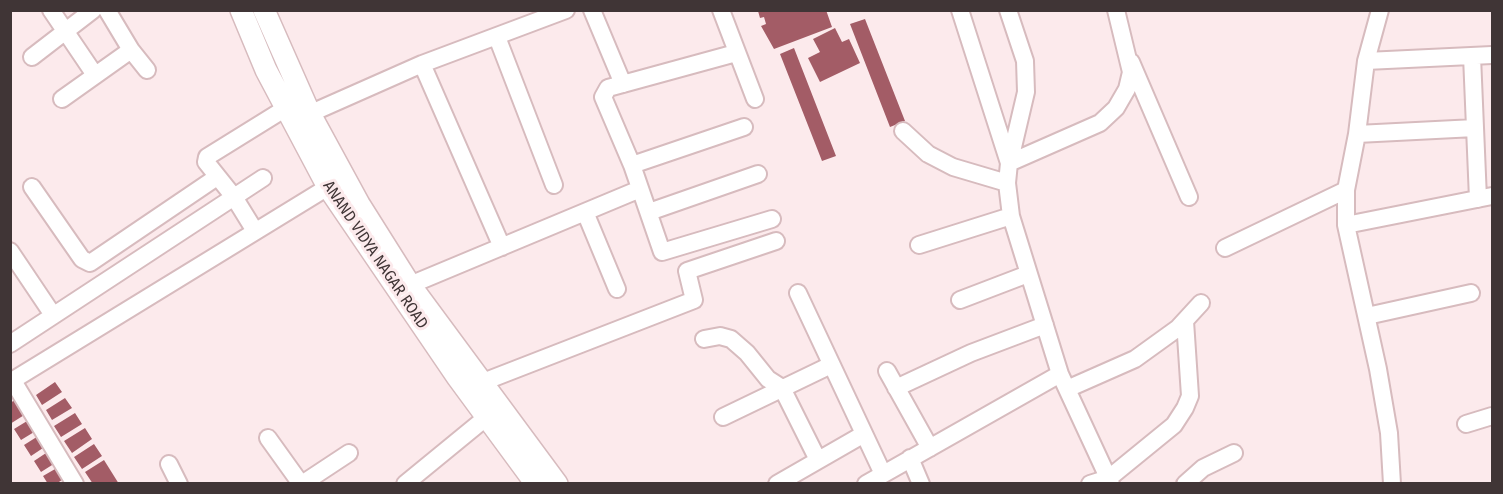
<!DOCTYPE html>
<html>
<head>
<meta charset="utf-8">
<style>
  body { margin:0 }
  #map { position:relative; width:1503px; height:494px; overflow:hidden; background:#fceaec; font-family:"Fira Sans Condensed",sans-serif }
  canvas { display:block }
  .frame { position:absolute; inset:0; border:12px solid #403536; pointer-events:none }
</style>
</head>
<body>
<div id="map">
<canvas width="1503" height="494"></canvas>
<div class="frame"></div>
</div>
<script>
const ctx = document.querySelector('canvas').getContext('2d');
ctx.lineJoin = 'round';
function fillPath(path, color) { ctx.fillStyle = color; ctx.fill(path, 'evenodd'); }
const poly = rows => new Path2D(rows.map(r => 'M' + r).join(''));
function stroke(path, color, width, dash) { ctx.strokeStyle = color; ctx.lineWidth = width; ctx.lineCap = dash ? 'butt' : 'round'; ctx.setLineDash(dash || []); ctx.stroke(path); }
function drawText(font, color, halo, rows, align = 'center') {
  ctx.font = font + ' "Fira Sans Condensed",sans-serif'; ctx.lineWidth = 6; ctx.setLineDash([]); ctx.textBaseline = 'middle'; ctx.strokeStyle = halo; ctx.fillStyle = color; for (const [text, x, y, turn = 0] of rows) {
    ctx.save(); ctx.translate(x, y); ctx.rotate((+turn || 0) * Math.PI / 180); ctx.textAlign = isNaN(turn) ? turn : align; if (halo) ctx.strokeText(text, 0, 0); ctx.fillText(text, 0, 0); ctx.restore();
  }
}
fillPath(poly([
  [760,10,826,10,832,27,774,49,761,26,766,24,764,17,760,18,758,11],
  [865,19,905,121,890,127,850,24],
  [835,28,842,42,849,39,860,63,820,82,808,58,820,52,813,39],
  [794,48,836,156,822,161,780,54],
  [55,382,62,392,42,405,36,395],
  [20,397,29,412,10,424,10,403],
  [65,398,72,408,52,420,46,410],
  [75,413,82,424,61,437,54,426],
  [32,418,39,429,21,440,14,429],
  [85,428,92,439,72,453,64,441],
  [43,433,49,444,31,456,24,445],
  [94,444,102,456,82,469,74,457],
  [52,449,60,460,41,472,34,461],
  [104,460,119,484,93,484,85,472],
  [62,465,69,475,56,484,48,484,43,476]
]), '#a35c66');
const minor = poly([
  [51,10,95,75],
  [107,10,131,50,147,70],
  [592,10,623,84],
  [721,10,755,99],
  [960,10,1009,163],
  [1008,10,1025,61,1026,92,1010,160],
  [1380,10,1366,61,1357,134,1346,190,1346,225,1378,369,1389,433,1392,484],
  [497,37,554,185],
  [736,53,608,88,603,97,632,165,662,252,772,219],
  [1472,56,1478,199],
  [32,57,93,10],
  [1366,61,1492,55],
  [1131,62,1189,197],
  [422,64,502,247],
  [62,99,131,50],
  [300,118,422,64,566,10],
  [903,131,928,154,953,167,1007,183],
  [1357,134,1475,128],
  [632,165,744,127],
  [32,187,82,259,90,263,217,177],
  [585,212,617,289],
  [649,212,758,174],
  [1346,225,1492,196],
  [255,231,234,197,206,162,207,157,286,108],
  [919,245,1011,216],
  [1225,248,1346,190],
  [10,251,53,315],
  [410,285,640,189],
  [798,293,883,474],
  [960,300,1028,274],
  [1367,316,1471,293],
  [704,339,720,336,731,339,747,353,768,379,782,388,818,460],
  [10,344,263,178],
  [887,371,930,448],
  [13,381,75,484],
  [10,382,328,187],
  [483,382,694,300,687,271,776,241],
  [896,388,971,353,1045,325],
  [1067,389,1135,359,1178,328,1201,303],
  [723,417,831,365],
  [1466,424,1492,416],
  [268,438,301,484],
  [910,458,921,484],
  [169,464,179,484],
  [302,484,349,453],
  [405,484,488,416],
  [777,484,864,434],
  [866,484,1060,374],
  [1090,484,1109,478,1174,425,1185,408,1190,396,1185,321],
  [1111,484,1060,374,1011,216,1007,183,1009,163,1100,123,1116,108,1127,89,1131,72,1116,10],
  [1185,484,1203,468,1234,453]
]);
const major = poly([
  [241,10,266,70,328,187,458,378,536,484],
  [264,10,310,114,359,204,410,285,557,484]
]);
stroke(minor, '#d7bbbe', 20);
stroke(major, '#d7bbbe', 24);
stroke(minor, '#fff', 16);
stroke(major, '#fff', 21);
drawText('16px', '#403536', '#fceaec', [
  ["ANAND VIDYA NAGAR ROAD",375,255,56]
]);
</script>
</body>
</html>
